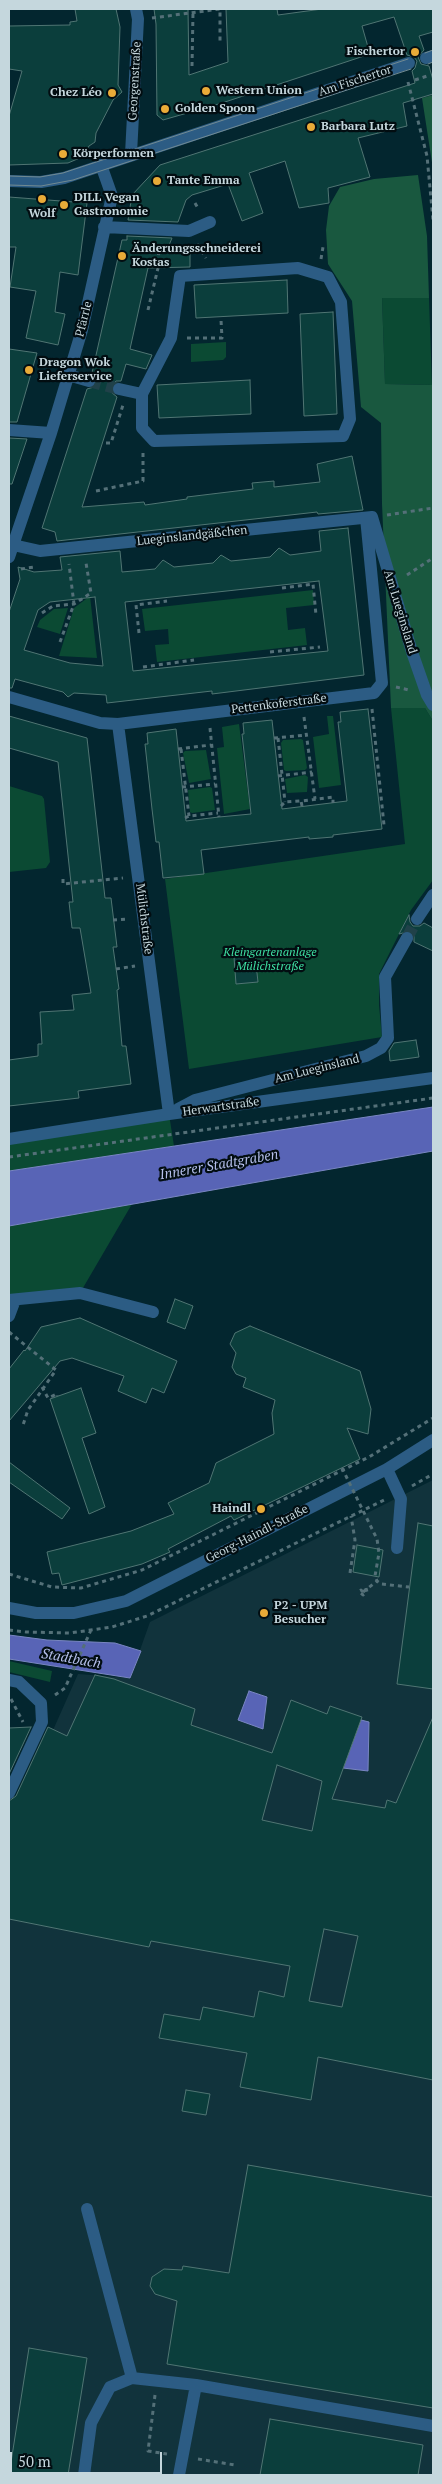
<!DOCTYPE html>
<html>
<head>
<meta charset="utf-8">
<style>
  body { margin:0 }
  #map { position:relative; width:442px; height:2484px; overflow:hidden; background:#03262f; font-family:"PT Serif",serif }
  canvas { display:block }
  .frame { position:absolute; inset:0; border:10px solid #c5d7dd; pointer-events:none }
  .scale { position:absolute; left:10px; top:2452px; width:152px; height:22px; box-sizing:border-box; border:2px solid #c5d7dd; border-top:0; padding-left:6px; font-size:15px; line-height:18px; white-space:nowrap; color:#c5d7dd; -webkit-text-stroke:4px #020d11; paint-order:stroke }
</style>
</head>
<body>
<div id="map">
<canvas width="442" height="2484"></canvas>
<div class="frame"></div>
<div class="scale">50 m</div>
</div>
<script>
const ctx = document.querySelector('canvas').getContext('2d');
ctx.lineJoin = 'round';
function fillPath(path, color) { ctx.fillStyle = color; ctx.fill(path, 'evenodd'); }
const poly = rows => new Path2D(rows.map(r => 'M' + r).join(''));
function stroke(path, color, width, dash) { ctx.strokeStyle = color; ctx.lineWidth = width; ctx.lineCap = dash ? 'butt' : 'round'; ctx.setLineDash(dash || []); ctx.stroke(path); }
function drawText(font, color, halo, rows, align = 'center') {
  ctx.font = font + ' "PT Serif",serif'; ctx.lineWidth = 4.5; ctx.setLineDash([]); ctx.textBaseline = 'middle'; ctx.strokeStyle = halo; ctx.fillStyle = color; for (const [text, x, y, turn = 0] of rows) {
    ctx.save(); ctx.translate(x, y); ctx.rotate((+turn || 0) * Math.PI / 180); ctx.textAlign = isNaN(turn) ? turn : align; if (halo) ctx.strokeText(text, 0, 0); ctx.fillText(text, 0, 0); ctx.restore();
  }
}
fillPath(poly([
  [433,1480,433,2475,9,2475,9,1829,78,1674,130,1678,150,1622]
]), '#11333c');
fillPath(poly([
  [382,297,429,298,432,385,385,384],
  [226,342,226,357,223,360,191,362,191,344],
  [313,590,314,605,286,608,288,630,305,628,307,645,157,662,155,645,169,644,168,629,145,631,142,609],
  [90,596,97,658,59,656,74,608],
  [68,608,60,634,37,627,40,620,54,609],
  [391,708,425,708,433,721,433,880,411,910,379,974,379,1005,382,1037,189,1069,165,879,405,844],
  [327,716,333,716,341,785,319,788,313,737,329,734],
  [239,724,250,809,224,814,217,748,224,747,222,727],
  [301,739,303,740,307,768,305,770,286,771,284,770,281,743,283,740],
  [206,750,211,779,189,783,183,753,185,751],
  [305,775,308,777,307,792,287,793,285,779],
  [9,786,42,796,44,799,50,862,46,868,9,872],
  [210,787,212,788,215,810,192,813,190,812,188,790],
  [169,1114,174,1146,9,1171,9,1139],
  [132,1204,80,1293,15,1300,9,1316,9,1226],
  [9,1661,52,1671,50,1682,9,1672]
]), '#0b4a33');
fillPath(poly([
  [433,95,433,169,422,98],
  [418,175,427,236,429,298,382,298,385,384,432,385,433,721,425,708,391,708,382,504,381,423,361,407,352,301,328,264,326,230,329,206,340,187,374,179]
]), '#19583f');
const water = poly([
  [433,1107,433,1151,9,1226,9,1171,433,1107],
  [9,1635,47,1640,115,1643,141,1651,130,1678,9,1659,9,1635],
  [249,1691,267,1697,263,1729,238,1720,249,1691],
  [361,1720,369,1722,368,1771,343,1768,361,1720]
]);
fillPath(water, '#5864b6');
stroke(water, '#7986c2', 1);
const building = poly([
  [75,9,116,9,120,27,118,85,122,92,113,100,96,133,95,142,89,146,82,157,68,163,9,165,9,116,22,71,9,69,9,26,70,25,70,22,77,21,75,9],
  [154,9,188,9,189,75,228,62,226,9,277,9,278,15,322,9,433,9,433,32,419,36,424,50,418,57,421,64,429,66,433,80,433,94,403,103,407,126,358,138,370,177,328,188,329,203,299,208,285,161,249,173,263,213,242,221,228,184,192,195,186,200,178,222,128,220,132,195,160,165,415,83,412,71,415,68,417,61,414,57,407,55,394,17,362,26,370,54,222,103,163,120,157,115,156,24,154,9],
  [9,197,87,203,78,275,60,272,55,312,65,314,58,345,26,338,36,291,10,287,16,247,9,247,9,197],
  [127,236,172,238,167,250,190,251,190,267,148,268,130,349,152,355,146,369,126,364,121,381,116,381,111,387,111,392,117,397,82,507,144,502,145,505,187,499,187,497,253,489,252,483,274,481,274,487,320,482,317,464,352,456,363,510,318,514,317,512,57,541,55,532,42,528,87,389,94,387,97,383,95,376,92,373,122,240,127,240,127,236],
  [287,280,288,313,196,318,194,285,287,280],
  [333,312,337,414,304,416,300,314,333,312],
  [9,349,37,353,17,422,9,422,9,349],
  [250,380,251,414,159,418,157,385,250,380],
  [9,438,27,439,12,484,9,484,9,438],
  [348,528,364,675,212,694,212,691,107,703,106,695,74,693,68,697,63,692,15,679,12,688,9,688,9,612,20,579,18,567,34,572,62,570,60,557,120,551,122,572,155,569,163,560,174,567,213,563,221,555,231,561,270,557,279,548,290,555,321,551,319,531,348,528],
  [319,581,328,651,133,671,125,602,319,581],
  [95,597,103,666,70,663,24,650,38,610,50,602,95,597],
  [368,709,382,829,333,835,333,837,309,839,309,837,201,850,204,874,163,878,159,842,156,842,152,809,145,744,148,744,147,733,176,729,186,821,219,817,251,814,242,734,244,734,243,723,272,720,282,809,347,801,338,722,341,722,340,712,368,709],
  [9,716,87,738,105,898,111,898,117,947,113,947,119,989,117,990,122,1046,126,1046,131,1084,78,1091,79,1098,9,1106,9,1060,38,1056,38,1044,42,1044,40,1012,74,1010,72,995,91,993,80,928,72,928,69,902,73,902,58,762,9,748,9,716],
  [409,915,410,922,413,926,420,926,424,923,433,928,433,951,414,942,414,934,411,931,399,934,409,915],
  [255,955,258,982,236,984,234,957,255,955],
  [416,1040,419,1057,390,1061,389,1051,394,1043,416,1040],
  [175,1299,193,1306,185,1329,167,1322,175,1299],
  [80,1318,177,1361,164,1393,152,1388,146,1403,118,1391,124,1376,72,1358,60,1361,9,1421,9,1369,24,1350,25,1351,41,1327,80,1318],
  [250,1326,360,1371,371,1409,368,1434,347,1428,360,1459,234,1520,231,1516,168,1549,170,1552,142,1564,62,1585,59,1573,52,1574,47,1552,131,1531,174,1514,168,1503,209,1483,216,1463,274,1434,272,1413,275,1400,243,1387,246,1378,236,1374,232,1367,236,1353,230,1344,235,1333,250,1326],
  [81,1388,96,1433,82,1438,105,1507,89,1514,50,1399,81,1388],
  [9,1462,70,1508,62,1519,9,1482,9,1462],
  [418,1523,433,1526,433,1689,397,1684,418,1523],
  [357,1545,383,1550,379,1577,353,1572,357,1545],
  [95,1675,114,1679,195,1709,191,1725,272,1753,291,1700,327,1714,330,1706,362,1717,332,1799,385,1808,387,1800,396,1803,433,1717,433,2080,318,2057,311,2100,240,2087,247,2053,159,2038,164,2014,200,2020,203,2007,254,2017,259,1991,284,1997,290,1966,151,1941,149,1947,9,1919,9,1801,16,1796,48,1727,67,1736,95,1675],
  [277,1765,322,1781,312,1831,262,1820,277,1765],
  [324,1929,358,1936,342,2007,309,2001,324,1929],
  [31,1727,9,1774,9,1728,31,1727],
  [186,2090,210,2094,206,2115,182,2111,186,2090],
  [248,2165,433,2197,433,2408,167,2364,177,2301,155,2294,150,2286,152,2277,164,2269,182,2270,183,2266,229,2273,248,2165],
  [29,2348,87,2358,68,2475,9,2475,29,2348],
  [270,2419,423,2445,418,2475,260,2475,270,2419]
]);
fillPath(building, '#0b3e3c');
stroke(building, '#507573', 1);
stroke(poly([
  [89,381,119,389],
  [407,938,417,919]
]), '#204149', 12, [12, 6]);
stroke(poly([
  [152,18,220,9,220,43],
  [192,66,193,13],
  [415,80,430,75],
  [408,82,427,156,433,220],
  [195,203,199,210],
  [197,244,206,258],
  [321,259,323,247],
  [148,310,158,268,159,244],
  [187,338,222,338,221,320],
  [106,443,111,443,123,405],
  [96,491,143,481,143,452],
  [387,515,433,508],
  [21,569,34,567],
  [407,575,433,558],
  [282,588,313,584,316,615],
  [42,613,53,606,74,604,91,593,86,563],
  [139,633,136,605,167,601],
  [60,642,74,604,69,564],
  [270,652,320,647],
  [143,667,194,660],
  [396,687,409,690],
  [372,709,384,825],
  [304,717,315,799],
  [210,728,219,817],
  [274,738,307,735],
  [278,738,285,802],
  [178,749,211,745],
  [181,749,189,816],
  [278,776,312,772],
  [182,787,215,784],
  [281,806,285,802,301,801],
  [302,806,301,801,333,797,333,803],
  [185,818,189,816,218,813],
  [63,879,63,884,123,878],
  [113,920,128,919],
  [116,969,135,966],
  [9,1157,433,1098],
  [9,1332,56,1370,28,1410,23,1425],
  [42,1387,48,1398,57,1394,57,1396],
  [412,1486,433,1474],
  [350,1573,355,1540,351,1516],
  [9,1574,52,1587,81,1588,142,1570,369,1457,433,1418],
  [363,1592,361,1590,359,1591,363,1595,367,1592,366,1588],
  [9,1630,26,1632,70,1633,112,1627,147,1616,384,1500],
  [55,1695,65,1688,91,1630],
  [11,1699,23,1722],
  [155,2395,148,2451,167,2454],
  [198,2459,235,2465]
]), '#547078', 3, [4, 4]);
stroke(poly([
  [426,58,433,56],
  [131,154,138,19,136,9],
  [9,181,41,182,64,178,409,63],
  [104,227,189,231,210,222],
  [68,375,89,381],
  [119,389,142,394,142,428,154,441,343,436,350,419,341,302,328,277,298,268,180,276,171,338,142,394],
  [9,430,51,433],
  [13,545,40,551,372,517,412,652,427,695,433,705],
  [9,557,51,433,82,330,112,196,101,165],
  [9,697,100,723,118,724,374,693,382,683,366,518],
  [118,724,169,1114],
  [417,919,433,895],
  [178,1109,195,1100,366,1056,381,1048,388,1038,385,977,407,938],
  [9,1139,169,1114,433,1078],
  [9,1300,80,1293,153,1312],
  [9,1316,15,1300],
  [387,1469,401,1499,397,1548],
  [9,1608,36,1613,74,1613,126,1601,387,1469,433,1440],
  [9,1680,19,1682,41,1703,42,1722,9,1793],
  [87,2209,132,2378,196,2385],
  [84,2475,91,2423,110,2387,132,2378],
  [179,2475,196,2385,433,2426]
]), '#2c5c84', 12);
stroke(poly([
  [425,53,433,50],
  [428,64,433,62],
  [9,176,40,177,63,173,408,59],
  [9,185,41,186,73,180,411,69]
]), '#718a92', 1);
stroke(poly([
  [342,1468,377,1539,379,1553,375,1576,377,1581,381,1584,409,1587],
  [363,1592,377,1581]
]), '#547078', 3, [4, 4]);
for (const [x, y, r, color] of [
  [415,52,5,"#e9ab38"],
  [206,91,5,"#e9ab38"],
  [112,93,5,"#e9ab38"],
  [165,109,5,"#e9ab38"],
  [311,127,5,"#e9ab38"],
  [63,154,5,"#e9ab38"],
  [157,181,5,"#e9ab38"],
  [42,199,5,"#e9ab38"],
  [64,205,5,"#e9ab38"],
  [122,256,5,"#e9ab38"],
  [29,370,5,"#e9ab38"],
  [261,1509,5,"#e9ab38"],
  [264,1613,5,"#e9ab38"]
]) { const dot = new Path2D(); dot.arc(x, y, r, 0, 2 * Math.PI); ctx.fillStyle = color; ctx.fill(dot); stroke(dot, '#020d11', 2); }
drawText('bold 12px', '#c5d7dd', '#020d11', [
  ["Fischertor",405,52,"right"],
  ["Western Union",216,91],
  ["Chez Léo",102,93,"right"],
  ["Golden Spoon",175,109],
  ["Barbara Lutz",321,127],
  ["Körperformen",73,154],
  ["Tante Emma",167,181],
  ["DILL Vegan",74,198],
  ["Gastronomie",74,212],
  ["Wolf",42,214,"center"],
  ["Änderungsschneiderei",132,249],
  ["Kostas",132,263],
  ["Dragon Wok",39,363],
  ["Lieferservice",39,377],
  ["Haindl",251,1509,"right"],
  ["P2 - UPM",274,1606],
  ["Besucher",274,1620]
], 'left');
drawText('12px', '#c5d7dd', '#020d11', [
  ["Georgenstraße",135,81,-87],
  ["Am Fischertor",355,81,-18],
  ["Pfärrle",84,319,-76],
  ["Lueginslandgäßchen",192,536,-6],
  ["Am Lueginsland",400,612,73],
  ["Pettenkoferstraße",279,704,-7],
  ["Mülichstraße",144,919,83],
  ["Am Lueginsland",317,1069,-14],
  ["Herwartstraße",221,1107,-8],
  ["Georg-Haindl-Straße",257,1534,-27]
]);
drawText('italic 12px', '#3edfa2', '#020d11', [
  ["Kleingartenanlage",270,953],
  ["Mülichstraße",270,967]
]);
drawText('italic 14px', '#b5bfeb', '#020d11', [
  ["Innerer Stadtgraben",219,1165,-10],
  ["Stadtbach",71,1659,10]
]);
</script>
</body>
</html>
